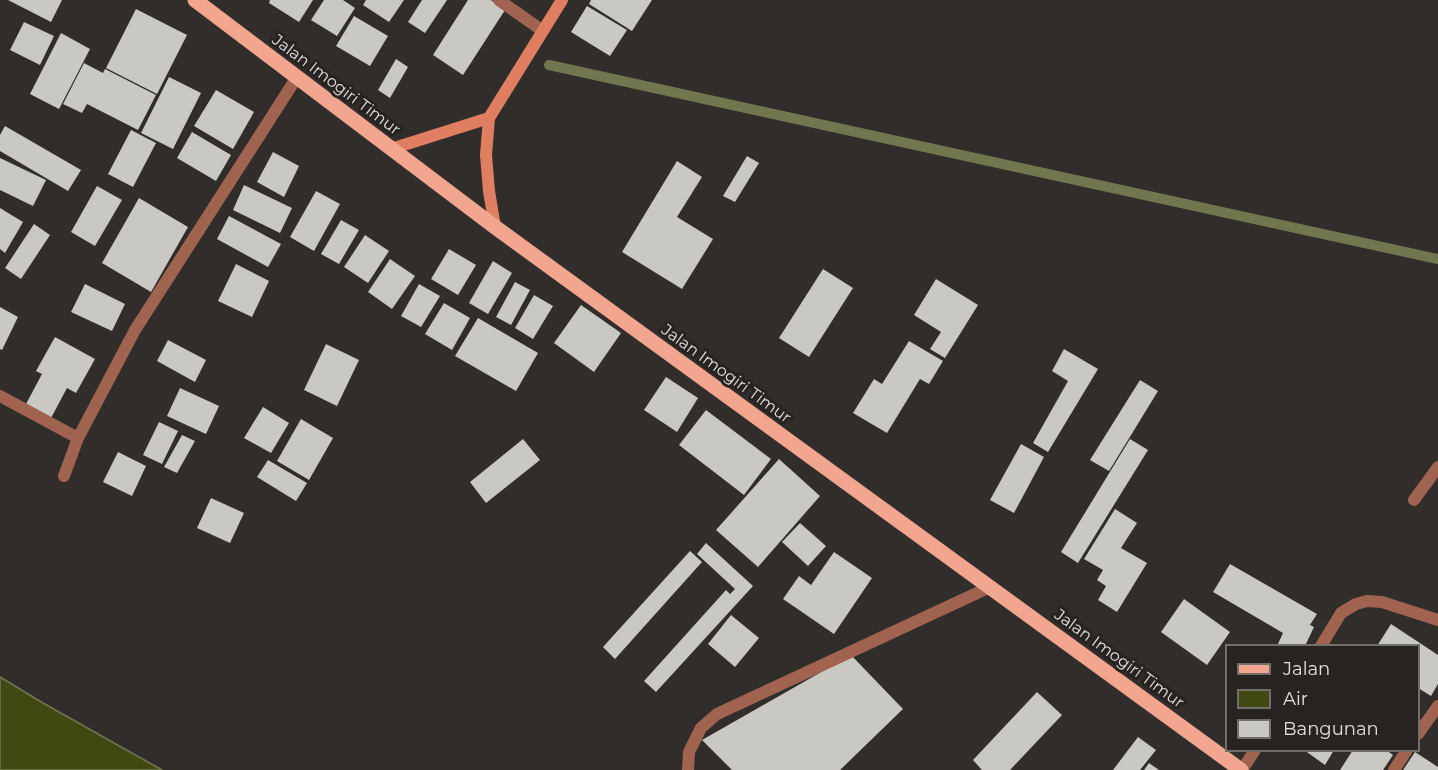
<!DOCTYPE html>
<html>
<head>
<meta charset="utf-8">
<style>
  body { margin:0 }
  #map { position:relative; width:1438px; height:770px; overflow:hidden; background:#302d2a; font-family:Montserrat,sans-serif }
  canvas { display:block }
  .legend { position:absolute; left:1225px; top:644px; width:195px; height:108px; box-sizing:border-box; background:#262320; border:2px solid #716f6c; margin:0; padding:8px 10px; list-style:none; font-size:18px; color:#e2e0de }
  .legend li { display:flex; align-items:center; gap:12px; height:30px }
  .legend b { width:30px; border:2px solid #716f6c }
</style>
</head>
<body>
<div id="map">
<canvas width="1438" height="770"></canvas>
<ul class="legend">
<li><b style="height:8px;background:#f2a690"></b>Jalan</li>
<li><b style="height:16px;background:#414912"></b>Air</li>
<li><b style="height:16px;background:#cac8c3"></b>Bangunan</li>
</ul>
</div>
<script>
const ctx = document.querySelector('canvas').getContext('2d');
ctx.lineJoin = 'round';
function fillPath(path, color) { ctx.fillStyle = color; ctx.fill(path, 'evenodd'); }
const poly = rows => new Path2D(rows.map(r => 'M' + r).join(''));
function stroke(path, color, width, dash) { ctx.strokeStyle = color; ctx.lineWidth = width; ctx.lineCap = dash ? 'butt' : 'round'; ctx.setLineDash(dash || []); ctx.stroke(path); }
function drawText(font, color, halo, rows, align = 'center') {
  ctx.font = font + ' Montserrat,sans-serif'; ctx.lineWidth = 6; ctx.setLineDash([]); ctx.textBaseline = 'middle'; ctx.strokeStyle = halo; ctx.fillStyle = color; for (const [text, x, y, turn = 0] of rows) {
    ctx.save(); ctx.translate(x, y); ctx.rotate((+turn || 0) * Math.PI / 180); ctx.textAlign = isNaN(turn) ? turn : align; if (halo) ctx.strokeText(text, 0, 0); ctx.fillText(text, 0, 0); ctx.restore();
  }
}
const water = poly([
  [0,677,43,703,162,770,0,770,0,677]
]);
fillPath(water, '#414912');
stroke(water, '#71764f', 1.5);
stroke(poly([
  [549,65,1438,259]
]), '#71764f', 10);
fillPath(poly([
  [8,0,62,0,51,22],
  [270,0,313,0,299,22,269,3],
  [324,0,343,0,355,8,337,36,311,20],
  [366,0,404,0,389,22,363,5],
  [422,0,447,0,425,33,408,22],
  [468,0,491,0,505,10,463,75,433,55],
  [591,0,652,0,632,31,589,4],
  [587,6,627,30,610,56,571,32],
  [136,9,187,35,157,94,106,68],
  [354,16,388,36,370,66,336,46],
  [24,22,54,36,40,65,10,50],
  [61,33,90,49,59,109,30,94],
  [396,59,408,67,390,98,378,90],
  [84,63,103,73,105,69,156,95,138,130,87,104,82,113,63,104],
  [169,77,201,93,173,149,141,133],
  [216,90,254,112,233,149,194,126],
  [5,126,81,170,68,191,0,151,0,135],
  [131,130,156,143,133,187,108,174],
  [192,132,231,155,216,181,177,158],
  [273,152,299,166,284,197,257,182],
  [747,156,759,163,735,202,723,196],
  [0,158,46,180,33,206,0,190],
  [677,161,702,177,677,217,713,239,682,289,622,252],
  [244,185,292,208,280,233,233,210],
  [97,186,122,200,95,246,71,232],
  [316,191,340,204,314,251,290,237],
  [139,198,188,227,151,292,102,263],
  [0,208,23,222,5,253,0,249],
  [229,216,281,244,268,267,217,239],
  [341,220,359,230,339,264,321,254],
  [34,224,50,235,21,279,5,268],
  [365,235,389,251,368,283,344,267],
  [449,249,476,265,458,295,431,279],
  [390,259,415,276,392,309,368,292],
  [493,261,512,273,488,314,469,303],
  [236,264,269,281,252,317,218,301],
  [823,269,853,288,809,357,779,338],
  [936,279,978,305,945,358,930,349,941,332,914,315],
  [515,282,530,290,511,325,496,317],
  [85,284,125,304,112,331,71,312],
  [419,284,440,296,421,327,401,316],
  [534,295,553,306,533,339,515,328],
  [444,303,470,318,452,350,425,334],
  [581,305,621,333,594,372,554,343],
  [0,307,18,317,2,350,0,349],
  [478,318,538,353,516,391,455,356],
  [55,337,95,359,76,393,67,388,51,418,26,404,42,374,36,371],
  [168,340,206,360,195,382,157,361],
  [909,341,943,361,929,384,920,379,887,433,853,413,874,379,882,384],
  [326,344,359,360,337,406,304,390],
  [1064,349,1098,369,1048,452,1033,443,1068,381,1052,371],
  [666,377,698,398,677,432,644,410],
  [1140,380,1158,391,1109,471,1090,460],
  [180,388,219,406,206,434,167,416],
  [263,407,289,423,271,453,244,438],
  [706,410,771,459,744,495,679,445],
  [301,419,333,438,309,480,277,461],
  [159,422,178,431,162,464,143,455],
  [182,435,195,441,177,473,164,467],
  [523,439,540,460,486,503,470,482],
  [1130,439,1148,450,1078,563,1061,552],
  [1021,444,1044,457,1014,513,990,500],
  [118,452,146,466,132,496,103,482],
  [779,459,820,496,758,567,716,530],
  [268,460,307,483,296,501,257,477],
  [211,498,244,513,230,543,197,528],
  [1115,509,1137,523,1121,548,1147,563,1117,612,1098,600,1106,586,1097,580,1103,570,1084,559],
  [800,523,826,546,808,566,782,542],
  [706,543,753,586,656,692,644,681,726,590,730,594,735,589,697,554],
  [690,551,702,562,615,659,603,647],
  [834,552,872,578,834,634,783,599,799,576,811,585],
  [1230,564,1317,614,1310,625,1314,627,1305,646,1277,646,1283,633,1213,592],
  [1184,599,1230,632,1207,665,1161,632],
  [731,615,759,638,735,667,708,644],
  [1391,624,1438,655,1438,684,1431,696,1418,688,1418,646,1377,646],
  [851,655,903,709,840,770,732,770,702,740],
  [1037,692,1062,715,1010,770,982,770,973,760],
  [1138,737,1156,750,1140,770,1113,770],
  [1304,750,1334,750,1325,765],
  [1353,750,1386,750,1393,755,1383,770,1340,770],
  [1415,752,1438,767,1438,770,1403,770],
  [1149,763,1159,770,1144,770]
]), '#cac8c3');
stroke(poly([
  [499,0,543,31],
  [0,396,78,438],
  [64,476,78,438,135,330,297,77],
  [1414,500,1438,467],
  [1321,646,1341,613,1356,604,1367,601,1382,602,1438,620],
  [1418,734,1438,706],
  [688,770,689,752,701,728,717,714,990,587],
  [1242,770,1255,750],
  [1394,770,1407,750]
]), '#a06350', 12);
stroke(poly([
  [391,149,489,118],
  [495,227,489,191,486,155,489,118,562,0]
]), '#e07e61', 12);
stroke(poly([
  [195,0,495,227,1241,770]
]), '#f2a690', 15);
drawText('16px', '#e2e0de', '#262320', [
  ["Jalan Imogiri Timur",336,85,37],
  ["Jalan Imogiri Timur",726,374,36],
  ["Jalan Imogiri Timur",1119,659,36]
]);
</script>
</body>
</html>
